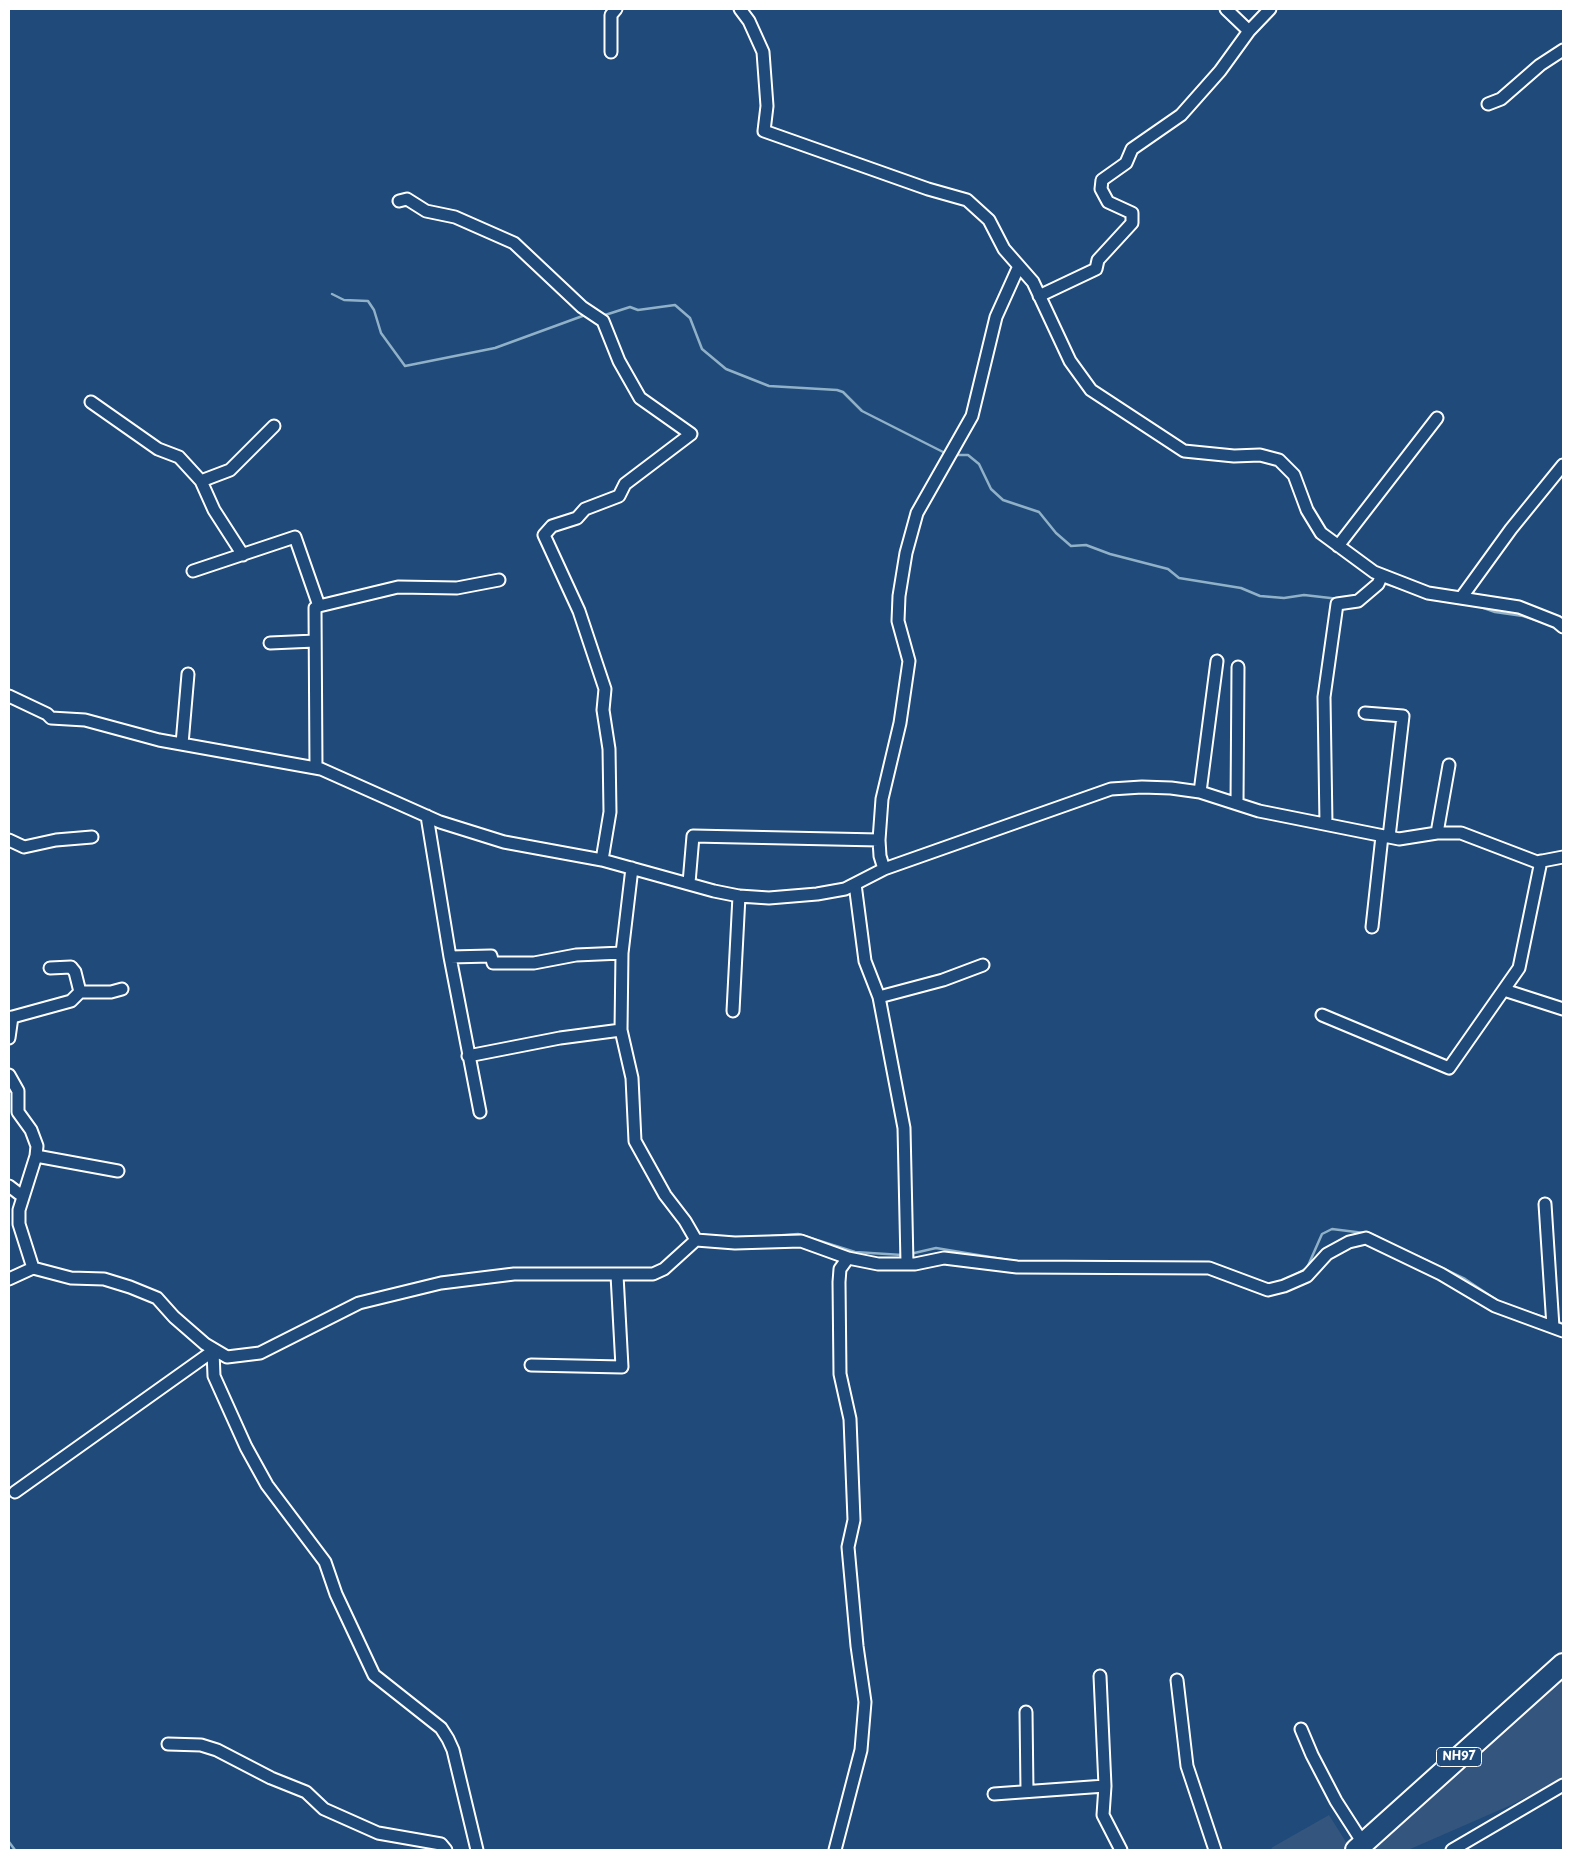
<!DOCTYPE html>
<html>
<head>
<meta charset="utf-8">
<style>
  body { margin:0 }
  #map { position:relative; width:1572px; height:1859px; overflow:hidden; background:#1f4a7a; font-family:"Playpen Sans",sans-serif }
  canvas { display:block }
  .frame { position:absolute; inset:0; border:10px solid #fff; pointer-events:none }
</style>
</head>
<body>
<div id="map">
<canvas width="1572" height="1859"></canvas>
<div class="frame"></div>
</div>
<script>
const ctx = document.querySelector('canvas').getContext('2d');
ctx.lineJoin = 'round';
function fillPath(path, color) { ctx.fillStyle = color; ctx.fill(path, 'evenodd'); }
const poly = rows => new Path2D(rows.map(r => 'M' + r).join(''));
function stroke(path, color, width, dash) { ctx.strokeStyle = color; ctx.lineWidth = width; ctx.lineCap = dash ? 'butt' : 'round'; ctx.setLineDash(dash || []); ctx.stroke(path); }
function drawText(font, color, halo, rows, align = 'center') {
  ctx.font = font + ' "Playpen Sans",sans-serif'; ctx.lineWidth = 4; ctx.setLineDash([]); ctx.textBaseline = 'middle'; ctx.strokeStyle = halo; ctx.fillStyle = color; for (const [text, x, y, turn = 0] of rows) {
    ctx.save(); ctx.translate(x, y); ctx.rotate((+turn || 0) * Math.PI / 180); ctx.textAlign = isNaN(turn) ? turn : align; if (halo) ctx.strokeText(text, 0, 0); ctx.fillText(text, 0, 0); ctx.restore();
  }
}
fillPath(poly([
  [1563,1648,1563,1778,1511,1805,1408,1850,1273,1850,1271,1848,1329,1815,1346,1842]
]), '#34557d');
stroke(poly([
  [332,294,344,300,368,301,374,310,381,333,405,366,495,348,588,314],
  [602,316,630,307,638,310,675,305,690,318,702,349,726,369,769,386,837,390,843,392,862,411,947,454],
  [955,455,968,455,979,464,991,489,1003,500,1039,512,1056,533,1071,546,1086,545,1110,554,1168,569,1179,578,1241,588,1260,596,1284,598,1304,595,1339,599],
  [1383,583,1421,595],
  [1475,605,1495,612,1523,616,1545,623],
  [771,1236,798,1234,855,1252,902,1255],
  [910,1254,936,1248,1008,1260],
  [1417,1256,1465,1279,1501,1303],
  [1293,1276,1307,1268,1322,1234,1332,1229,1372,1234,1409,1253],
  [1528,1312,1549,1319],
  [1556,1321,1563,1324],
  [9,1842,15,1850]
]), '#90b1c7', 2.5);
const street = poly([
  [740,9,749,21,763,52,767,106,764,131,928,189,967,200,989,220,1004,249,1033,282,1070,361,1091,390,1184,451,1234,456,1260,455,1279,460,1294,475,1307,510,1321,533,1374,572,1428,593,1519,607,1557,622,1563,627],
  [1249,31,1270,9],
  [611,52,611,15,616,9],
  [1488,104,1501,99,1540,65,1563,50],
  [399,201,407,199,426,211,455,217,514,243,582,307,603,321,619,361,640,398,691,434,625,484,619,496,585,509,577,518,552,526,544,535,579,611,605,689,603,710,609,749,610,812,602,860],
  [1039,296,1096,269,1098,260,1132,223,1132,213,1108,202,1101,189,1102,180,1126,163,1132,149,1181,115,1220,71,1249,31,1226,9],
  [91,402,158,449,179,457,201,481,230,470,274,426],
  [201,481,214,510,243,555],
  [1338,546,1437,418],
  [193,571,295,537,319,606,315,608,316,768],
  [1461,598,1511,529,1563,465],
  [319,606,398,587,457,588,499,580],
  [270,643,315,641],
  [9,696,47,714,51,718,85,720,159,740,321,769,440,822,504,842,602,860,714,891,739,896,769,898,817,894,845,889,884,869,1111,789,1142,787,1171,788,1200,792,1259,811,1399,839,1437,833,1461,833,1537,862,1563,857],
  [1365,713,1403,716,1389,837],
  [182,744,188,674],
  [1200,792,1217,661],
  [1237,803,1238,667],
  [427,816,450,957,480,1112],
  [1326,824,1324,697,1337,604,1358,601,1378,584,1382,575],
  [1437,833,1449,765],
  [9,840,24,847,56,840,92,837],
  [632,868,622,953,621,1030,632,1078,635,1141,665,1195,685,1221,696,1240],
  [884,869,880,856,879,840,882,799,900,723,909,661,898,621,899,596,906,553,917,513,972,416,996,317,1019,266],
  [689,883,693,836,879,840],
  [855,884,865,961,879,997,904,1128,907,1263],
  [1372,927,1382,836],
  [450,957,491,956,493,963,534,963,576,955,622,953],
  [1504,990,1563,1009],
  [80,992,111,992,122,989],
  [879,997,943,980,983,965],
  [733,1011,739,896],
  [1322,1015,1449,1068,1519,968,1541,861],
  [9,1018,71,1001,80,992,75,972,71,967,50,968],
  [9,1038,12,1017],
  [468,1056,560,1038,621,1030],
  [9,1075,18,1091,18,1112,31,1130,37,1146,36,1156,19,1210,19,1224,33,1268],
  [36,1156,118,1171],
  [9,1186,22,1196],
  [1545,1204,1553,1327],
  [9,1279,33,1268,71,1278,104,1279,130,1287,157,1298,174,1317,205,1344,227,1357,260,1353,359,1303,441,1283,514,1274,653,1274,664,1269,696,1240,735,1243,801,1241,848,1258,878,1264,915,1264,944,1258,1017,1267,1209,1268,1268,1290,1284,1286,1307,1276,1327,1254,1349,1242,1366,1238,1441,1274,1495,1306,1563,1331],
  [213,1351,214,1376,246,1447,267,1485,325,1562,336,1594,374,1675,441,1728,448,1739,453,1750,477,1850],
  [531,1365,622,1367,617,1275],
  [15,1492,213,1351],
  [1100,1676,1105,1786,1103,1815,1121,1850],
  [1177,1680,1187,1766,1215,1850],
  [1026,1712,1027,1791],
  [1301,1729,1312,1755,1336,1801,1363,1843],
  [168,1744,201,1745,217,1750,271,1778,306,1792,324,1809,378,1833,441,1844,446,1850],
  [994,1794,1105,1786],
  [835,1850,861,1750,865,1702,857,1646,848,1547,854,1520,850,1419,840,1374,839,1282,840,1269,848,1258],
  [1452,1850,1563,1785]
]);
const highway = poly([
  [1356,1850,1563,1664]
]);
stroke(street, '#fff', 15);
stroke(highway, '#fff', 24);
stroke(street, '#1f4a7a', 11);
stroke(highway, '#1f4a7a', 20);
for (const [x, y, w] of [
  [1459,1757,45]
]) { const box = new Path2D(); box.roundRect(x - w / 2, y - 9.5, w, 19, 4); ctx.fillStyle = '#1f4a7a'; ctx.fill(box); stroke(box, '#fff', 1); }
drawText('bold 12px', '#fff', null, [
  ["NH97",1459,1757]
]);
</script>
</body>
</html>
